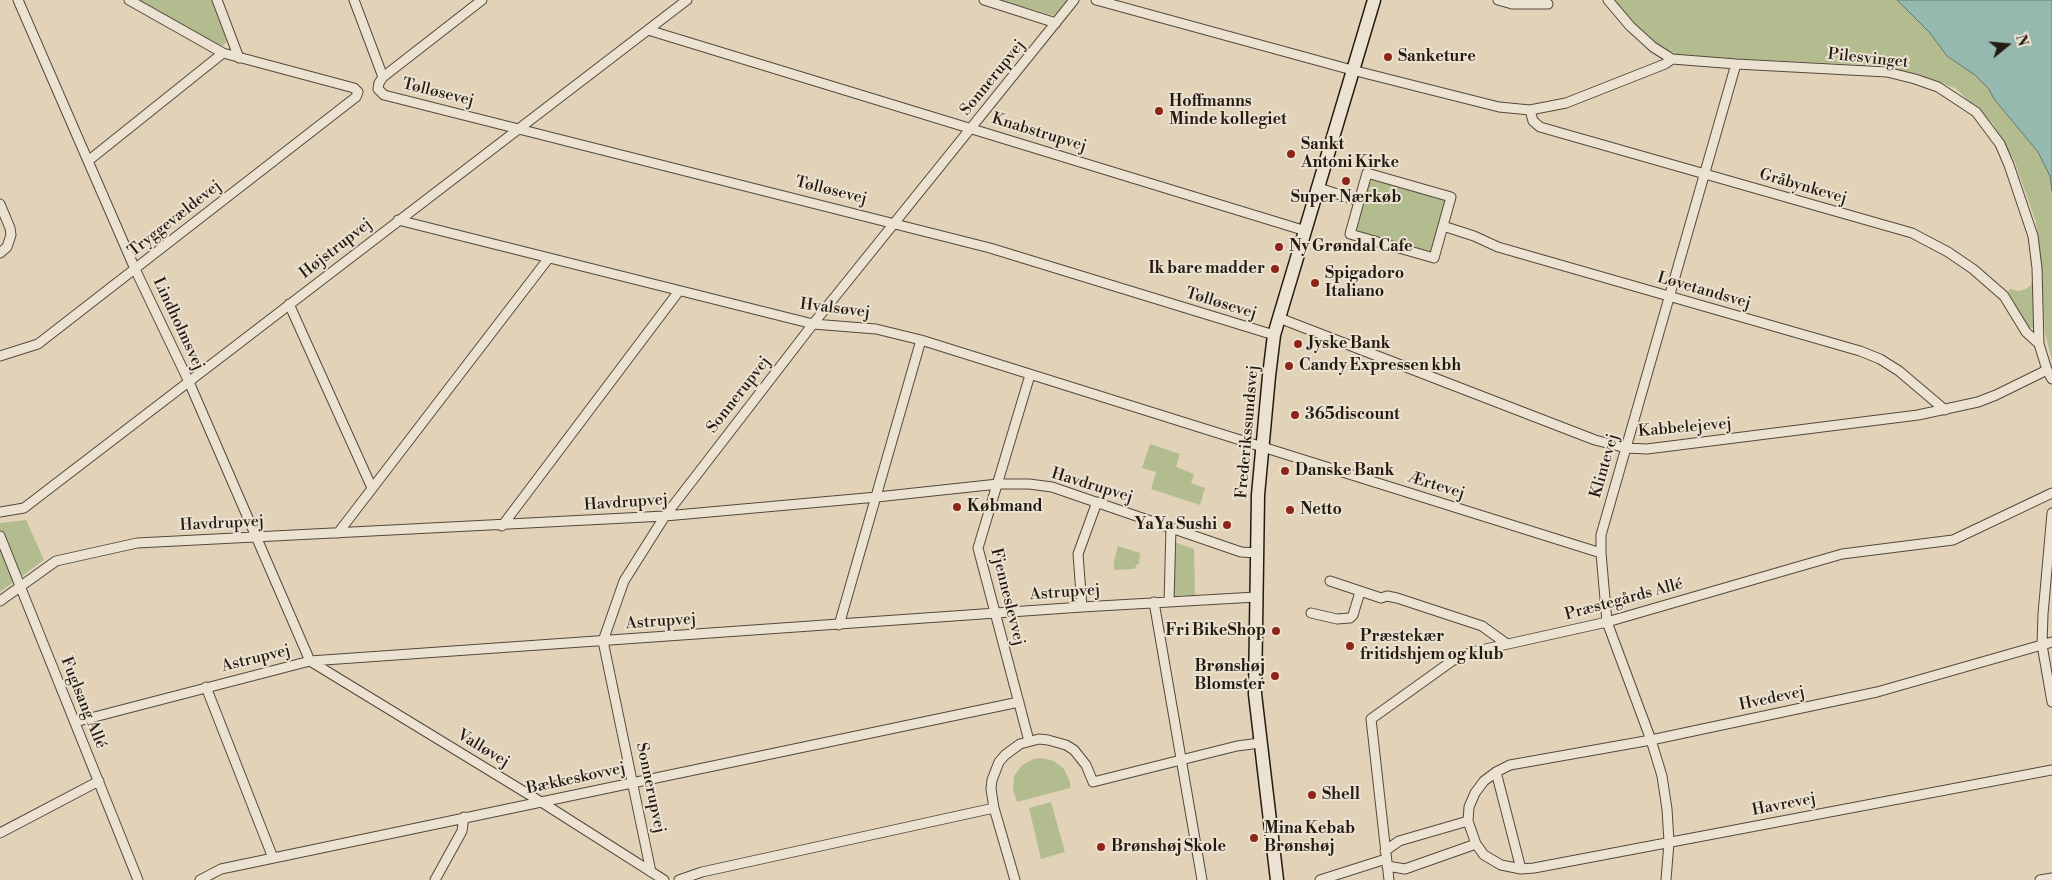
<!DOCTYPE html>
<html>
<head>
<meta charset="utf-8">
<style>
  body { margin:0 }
  #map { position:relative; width:2052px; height:880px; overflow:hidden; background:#e2d3b8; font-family:"Libre Bodoni",serif }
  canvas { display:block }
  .north { position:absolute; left:1982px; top:20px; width:50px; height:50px; -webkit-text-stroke:4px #ece2d1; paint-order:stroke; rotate:73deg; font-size:14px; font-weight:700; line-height:20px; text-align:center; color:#241a12 }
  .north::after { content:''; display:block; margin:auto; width:18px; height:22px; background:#241a12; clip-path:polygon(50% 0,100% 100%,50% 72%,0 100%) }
</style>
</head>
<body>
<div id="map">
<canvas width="2052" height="880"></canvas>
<div class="north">N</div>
</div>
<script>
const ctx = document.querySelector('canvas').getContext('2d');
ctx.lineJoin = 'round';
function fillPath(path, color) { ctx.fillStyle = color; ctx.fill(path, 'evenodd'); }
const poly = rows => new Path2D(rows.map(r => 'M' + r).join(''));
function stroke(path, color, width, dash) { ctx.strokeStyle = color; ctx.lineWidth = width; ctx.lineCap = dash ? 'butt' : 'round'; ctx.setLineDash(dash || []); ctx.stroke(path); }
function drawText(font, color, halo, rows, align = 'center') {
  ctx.font = font + ' "Libre Bodoni",serif'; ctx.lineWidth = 4; ctx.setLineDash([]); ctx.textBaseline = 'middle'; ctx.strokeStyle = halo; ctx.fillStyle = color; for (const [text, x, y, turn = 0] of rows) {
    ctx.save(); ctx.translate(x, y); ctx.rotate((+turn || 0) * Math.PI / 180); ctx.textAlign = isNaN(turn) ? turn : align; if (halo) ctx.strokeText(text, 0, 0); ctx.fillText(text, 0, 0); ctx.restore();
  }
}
fillPath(poly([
  [140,0,211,0,227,42,221,47],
  [1001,0,1067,0,1055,16],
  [1613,0,2052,0,2052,361,2045,333,2042,274,2036,222,2014,160,1992,123,1955,88,1913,73,1870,65,1680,56,1653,42],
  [1372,177,1447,199,1431,252,1354,232],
  [2033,276,2036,325,2033,328,2028,327,2008,292,2010,289,2019,291,2026,289,2031,285],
  [1150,444,1180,454,1176,467,1194,474,1191,483,1205,488,1200,505,1151,489,1156,472,1142,468],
  [26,520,44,560,0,592,0,523],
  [1174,542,1194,549,1195,595,1173,596],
  [1118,546,1140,553,1139,564,1136,565,1135,569,1114,570,1114,561],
  [1041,758,1054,761,1064,769,1070,782,1070,788,1017,802,1013,790,1014,776,1022,765,1034,759],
  [1051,802,1065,852,1041,859,1029,808]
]), '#b2bc8f');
const water = poly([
  [1897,0,2052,0,2052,191,2050,176,2038,152,1994,99,1989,89,1975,75,1947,56,1930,33,1897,0]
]);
fillPath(water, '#95b8af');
stroke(water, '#687970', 1);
const minor = poly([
  [18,0,135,269,189,382,310,661,546,805,664,880],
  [217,0,239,58],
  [354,0,383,77],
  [482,0,383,77,379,83,378,89,384,95,990,248,1274,335],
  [984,0,1056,23],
  [1096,0,1352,70,1499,107,1530,110,1566,103,1665,64,1672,59],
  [1498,0,1512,4,1548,4],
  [1608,0,1630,26,1653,47,1672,59,1736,64,1887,72,1915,79,1938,87,1976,112,2000,144,2009,165,2033,236,2037,268,2039,344,2047,370,2052,379],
  [648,30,1306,231],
  [1530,110,1533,121,1540,127,1912,233,1948,252,1973,269,2004,296,2026,332,2039,344],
  [88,161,223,53],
  [1367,173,1451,197,1434,258,1350,234,1367,173],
  [1319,188,1359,201],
  [0,204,10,228,11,235,7,247,0,253],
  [398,220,813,324,876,329,921,340,1601,553],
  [1443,226,1474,236,1498,247,1860,351,1880,359,1899,371,1945,410],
  [289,304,372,488],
  [1279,318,1595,440,1626,448,1647,449,1918,415,1978,402,1996,395,2047,370],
  [0,356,38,344,356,97,358,92,354,88,223,53,129,0],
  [0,512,24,508,687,0],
  [2052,513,2043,614,2042,645,2052,702],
  [502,526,679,291],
  [338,533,548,259],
  [0,536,138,880],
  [1330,581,1381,598,1387,596,1397,598,1482,626,1507,644],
  [0,601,56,561,137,543,665,516,877,497,998,484,1029,484,1052,487,1241,552,1257,553],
  [1154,602,1202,880],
  [1169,602,1171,528],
  [1082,607,1078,554,1097,502],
  [1311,613,1337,619,1350,618,1353,615,1360,592],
  [839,625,921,340],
  [206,687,273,858],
  [75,722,310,661,1082,607,1256,597],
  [1029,741,978,548,1030,375],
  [1496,772,1521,869,1501,865,1484,855,1476,844,1468,821,1469,807,1475,793,1484,781,1496,772,1510,765,1651,740,1877,692,2052,642],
  [0,833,99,781],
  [1385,851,1399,841,1468,821],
  [1387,866,1405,869,1476,844],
  [1521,869,1534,868,2052,770],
  [651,872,603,641,624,581,665,516,813,324,1074,0],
  [200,880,221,869,1019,702],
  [435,880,462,831,464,817],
  [679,880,702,872,994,808],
  [1015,880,994,808,991,789,992,780,999,762,1005,755,1020,744,1039,739,1048,740,1066,745,1074,750,1086,765,1093,782,1237,746,1260,743],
  [1320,880,1386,859],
  [1389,880,1371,719,1452,661,1472,652,1607,622,1842,554,1953,540,2052,493],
  [1666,880,1669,842,1667,809,1662,776,1651,740,1607,622,1601,553,1601,535,1736,64],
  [2040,880,2052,878]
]);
const secondary = poly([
  [1277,880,1255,694,1258,495,1269,376,1274,335,1279,318,1374,0]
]);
stroke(minor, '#54483c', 11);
stroke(secondary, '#241a12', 15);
stroke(minor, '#ece2d1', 9);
stroke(secondary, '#ece2d1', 12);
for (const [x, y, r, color] of [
  [1388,57,5,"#8f2418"],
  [1159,111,5,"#8f2418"],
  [1291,154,5,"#8f2418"],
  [1346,181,5,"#8f2418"],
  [1279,247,5,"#8f2418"],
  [1275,269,5,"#8f2418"],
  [1315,283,5,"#8f2418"],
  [1298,344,5,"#8f2418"],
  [1289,366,5,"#8f2418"],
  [1295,415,5,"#8f2418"],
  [1285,471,5,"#8f2418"],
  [957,507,5,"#8f2418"],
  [1290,510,5,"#8f2418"],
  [1227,525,5,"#8f2418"],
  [1276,631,5,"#8f2418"],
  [1350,646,5,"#8f2418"],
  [1275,676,5,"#8f2418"],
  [1312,795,5,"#8f2418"],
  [1254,838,5,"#8f2418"],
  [1101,847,5,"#8f2418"]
]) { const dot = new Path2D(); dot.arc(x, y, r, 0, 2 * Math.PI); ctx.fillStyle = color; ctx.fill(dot); stroke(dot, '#ece2d1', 2); }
drawText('bold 16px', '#241a12', '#ece2d1', [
  ["Sanketure",1398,57],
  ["Hoffmanns",1169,102],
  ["Minde kollegiet",1169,120],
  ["Sankt",1301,145],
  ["Antoni Kirke",1301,163],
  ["Super Nærkøb",1346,198,"center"],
  ["Ny Grøndal Cafe",1289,247],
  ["Ik bare madder",1265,269,"right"],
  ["Spigadoro",1325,274],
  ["Italiano",1325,292],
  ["Jyske Bank",1308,344],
  ["Candy Expressen kbh",1299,366],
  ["365discount",1305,415],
  ["Danske Bank",1295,471],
  ["Købmand",967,507],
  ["Netto",1300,510],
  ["YaYa Sushi",1217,525,"right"],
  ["Fri BikeShop",1266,631,"right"],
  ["Præstekær",1360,637],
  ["fritidshjem og klub",1360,655],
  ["Brønshøj",1265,667,"right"],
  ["Blomster",1265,685,"right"],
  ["Shell",1322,795],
  ["Mina Kebab",1264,829],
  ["Brønshøj",1264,847],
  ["Brønshøj Skole",1111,847]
], 'left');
drawText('16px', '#241a12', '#ece2d1', [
  ["Pilesvinget",1868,59,6],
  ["Sonnerupvej",993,78,-51],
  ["Tølløsevej",438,93,14],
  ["Knabstrupvej",1039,133,17],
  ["Gråbynkevej",1803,187,16],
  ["Tølløsevej",831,191,14],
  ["Tryggevældevej",175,219,-38],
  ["Højstrupvej",336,249,-38],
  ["Løvetandsvej",1704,291,16],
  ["Tølløsevej",1221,304,17],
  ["Hvalsøvej",835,309,7],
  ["Lindholmsvej",178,324,65],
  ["Sonnerupvej",739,395,-52],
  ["Kabbelejevej",1685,428,-5],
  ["Frederikssundsvej",1248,432,-85],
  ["Klintevej",1605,466,-74],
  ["Havdrupvej",1092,486,17],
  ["Ærtevej",1436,486,17],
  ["Havdrupvej",626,503,-4],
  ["Havdrupvej",222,524,-3],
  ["Astrupvej",1065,593,-4],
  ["Fjenneslevvej",1007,597,76],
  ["Præstegårds Allé",1624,600,-15],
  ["Astrupvej",661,622,-4],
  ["Astrupvej",256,659,-14],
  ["Hvedevej",1772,699,-12],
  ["Fuglsang Allé",83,703,68],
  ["Valløvej",483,749,31],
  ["Bækkeskovvej",576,779,-12],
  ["Sonnerupvej",650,788,78],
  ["Havrevej",1784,805,-11]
]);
</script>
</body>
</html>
